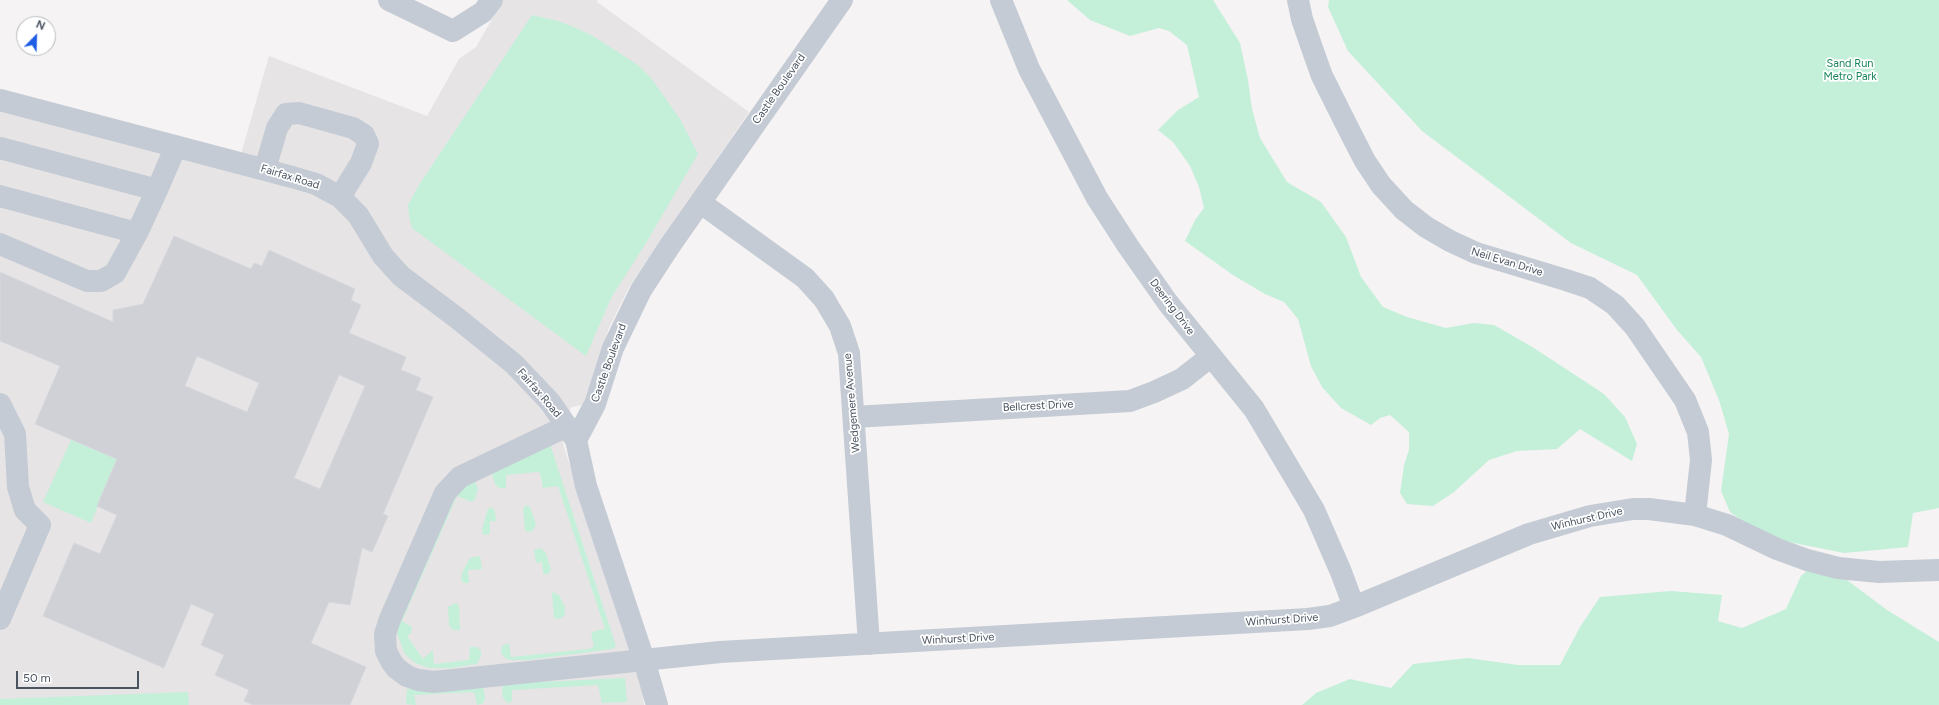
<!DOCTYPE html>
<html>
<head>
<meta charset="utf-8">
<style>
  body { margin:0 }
  #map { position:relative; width:1939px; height:705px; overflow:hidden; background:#f5f3f3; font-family:Figtree,sans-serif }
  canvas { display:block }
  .north { position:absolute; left:16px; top:16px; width:40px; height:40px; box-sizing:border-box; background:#fff; border:1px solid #b7babf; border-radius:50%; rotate:23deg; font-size:11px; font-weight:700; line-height:16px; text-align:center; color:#4a5360 }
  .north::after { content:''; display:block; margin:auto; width:14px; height:18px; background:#1e5de4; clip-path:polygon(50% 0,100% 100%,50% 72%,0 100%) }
  .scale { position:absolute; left:16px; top:671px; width:123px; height:18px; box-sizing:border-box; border:2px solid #4a5360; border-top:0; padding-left:5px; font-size:12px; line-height:14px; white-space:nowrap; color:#4a5360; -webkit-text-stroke:3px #fff; paint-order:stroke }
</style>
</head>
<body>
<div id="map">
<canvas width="1939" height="705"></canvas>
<div class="north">N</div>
<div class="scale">50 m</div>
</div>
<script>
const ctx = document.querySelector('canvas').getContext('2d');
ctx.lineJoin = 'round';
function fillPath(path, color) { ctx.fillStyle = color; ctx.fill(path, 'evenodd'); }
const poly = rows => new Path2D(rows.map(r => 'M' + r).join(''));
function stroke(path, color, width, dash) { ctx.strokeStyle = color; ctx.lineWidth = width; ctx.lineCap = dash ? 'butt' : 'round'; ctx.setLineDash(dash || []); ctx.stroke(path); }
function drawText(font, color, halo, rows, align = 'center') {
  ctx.font = font + ' Figtree,sans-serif'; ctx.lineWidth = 3.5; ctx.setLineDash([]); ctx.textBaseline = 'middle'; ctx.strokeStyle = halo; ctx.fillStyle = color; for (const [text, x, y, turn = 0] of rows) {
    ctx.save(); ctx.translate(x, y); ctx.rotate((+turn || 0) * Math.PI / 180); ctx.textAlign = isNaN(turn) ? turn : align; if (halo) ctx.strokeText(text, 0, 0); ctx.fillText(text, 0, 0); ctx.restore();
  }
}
fillPath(poly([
  [503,0,598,0,597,2,749,112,629,287,609,328,583,405,571,407,563,444,642,686,644,705,0,705,0,109,236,172,269,56,427,116,459,59,476,47]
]), '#e6e4e5');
fillPath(poly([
  [1067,0,1213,0,1240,43,1248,80,1252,109,1260,138,1287,182,1321,202,1346,237,1361,277,1383,307,1407,317,1446,328,1474,323,1494,325,1534,348,1604,394,1625,417,1637,444,1632,461,1580,429,1557,449,1517,451,1489,460,1454,492,1433,506,1407,504,1400,493,1404,465,1409,450,1409,432,1390,415,1380,418,1371,425,1341,408,1322,387,1311,366,1298,319,1284,302,1265,294,1233,275,1185,241,1195,220,1204,208,1199,187,1190,166,1173,142,1158,130,1178,110,1199,97,1187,45,1169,31,1159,28,1130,36,1090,20],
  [1329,0,1939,0,1939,508,1913,513,1908,547,1844,553,1764,537,1730,512,1721,491,1729,434,1719,400,1701,357,1677,330,1637,275,1571,243,1422,131,1348,51,1328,7],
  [532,15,558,21,576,28,593,36,638,65,651,78,661,92,680,119,698,154,646,243,611,298,586,356,412,228,409,216,408,205,419,185],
  [71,440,117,459,91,523,43,502],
  [550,444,616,646,612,649,527,660,512,660,505,658,501,652,502,646,509,643,511,657,589,649,594,646,591,634,594,631,605,629,558,486,543,488,540,473,537,472,506,475,506,488,499,488,495,484,490,469],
  [475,481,478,489,475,499,472,502,457,496,402,621,412,627,411,633,407,636,423,659,433,650,434,664,469,660,470,647,477,647,481,651,481,656,477,664,450,668,429,668,415,663,405,654,397,634,398,621,455,490],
  [526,505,530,507,536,524,534,529,530,532,525,531,523,509],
  [492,507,495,511,496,521,490,521,490,534,483,535,482,529,488,509],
  [541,548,546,553,551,570,548,574,543,574,542,562,536,563,534,550],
  [480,556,482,569,468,570,469,583,463,583,461,578,462,573,470,558],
  [1808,570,1847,580,1887,610,1939,642,1939,705,1302,705,1316,693,1350,679,1391,688,1413,664,1468,658,1518,665,1560,665,1580,627,1600,597,1671,591,1722,595,1718,621,1742,628,1786,609,1801,576],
  [552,592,559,595,565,607,565,615,560,619,554,618],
  [456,603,459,606,460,630,453,630,449,625,448,607],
  [625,678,627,702,602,703,598,685,512,690,512,701,508,703,503,698,502,690,505,679,541,682],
  [478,682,484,690,485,699,483,703,477,705,474,692,414,695,416,705,406,704,407,689],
  [188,692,189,705,0,705,0,699]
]), '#c4f0da');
const building = poly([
  [174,236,251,269,254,263,262,266,269,250,355,289,351,300,361,305,349,333,406,357,401,370,421,378,416,390,433,397,383,514,388,516,372,552,362,548,350,605,329,602,311,643,366,667,350,705,253,705,244,701,249,690,215,675,224,655,201,645,214,614,191,604,164,668,43,616,74,543,100,554,117,515,97,506,117,459,35,424,60,366,0,341,0,272,113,322,113,310,143,304,174,236],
  [197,356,259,383,247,412,185,386,197,356],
  [339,375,365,386,320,489,294,478,339,375]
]);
fillPath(building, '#cfd1d7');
stroke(building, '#d7d8de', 1);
stroke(poly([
  [389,0,453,31,483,12,492,0],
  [1001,0,1029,69,1097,198,1128,246,1168,303,1254,409,1314,510,1341,572,1354,607],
  [1298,0,1302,19,1313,51,1322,76,1347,126,1365,161,1381,185,1404,210,1426,227,1450,241,1476,253,1566,280,1590,288,1615,305,1635,327,1685,400,1698,432,1701,460,1695,515],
  [0,100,292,177,316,184,340,197,358,215,383,256,401,276,457,318,514,364,550,402,574,437],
  [0,148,157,190,137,233,0,196],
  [265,169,277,128,286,114,299,113,353,128,364,135,368,144,361,163,340,197],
  [157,190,176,146],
  [701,203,805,278,824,299,840,326,849,353,869,644],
  [0,244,87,281,101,281,115,273,137,233],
  [0,404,15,434,18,487,25,510,40,525,0,619],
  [854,417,1130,401,1154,392,1182,379,1210,357],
  [567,426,460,477,445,493,390,619,385,634,386,651,391,661,396,668,407,676,418,680,434,682,720,652,1308,619,1330,616,1354,607,1529,534,1590,516,1633,509,1649,509,1695,515,1727,525,1777,549,1807,560,1838,568,1879,572,1939,570],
  [657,705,644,660,586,486,576,440,595,404,613,348,641,290,669,247,842,0]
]), '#c4cbd4', 22);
drawText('11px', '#19845b', '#fff', [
  ["Sand Run",1850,64],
  ["Metro Park",1850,77]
]);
drawText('11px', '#4a5360', '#fff', [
  ["Castle Boulevard",779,89,-55],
  ["Fairfax Road",290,177,17],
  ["Neil Evan Drive",1507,262,17],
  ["Deering Drive",1172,307,53],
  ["Castle Boulevard",609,363,-70],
  ["Fairfax Road",539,393,49],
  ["Wedgemere Avenue",852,403,-95],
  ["Bellcrest Drive",1038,406,-3],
  ["Winhurst Drive",1587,519,-13],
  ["Winhurst Drive",1282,620,-4],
  ["Winhurst Drive",958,639,-3]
]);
</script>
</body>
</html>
